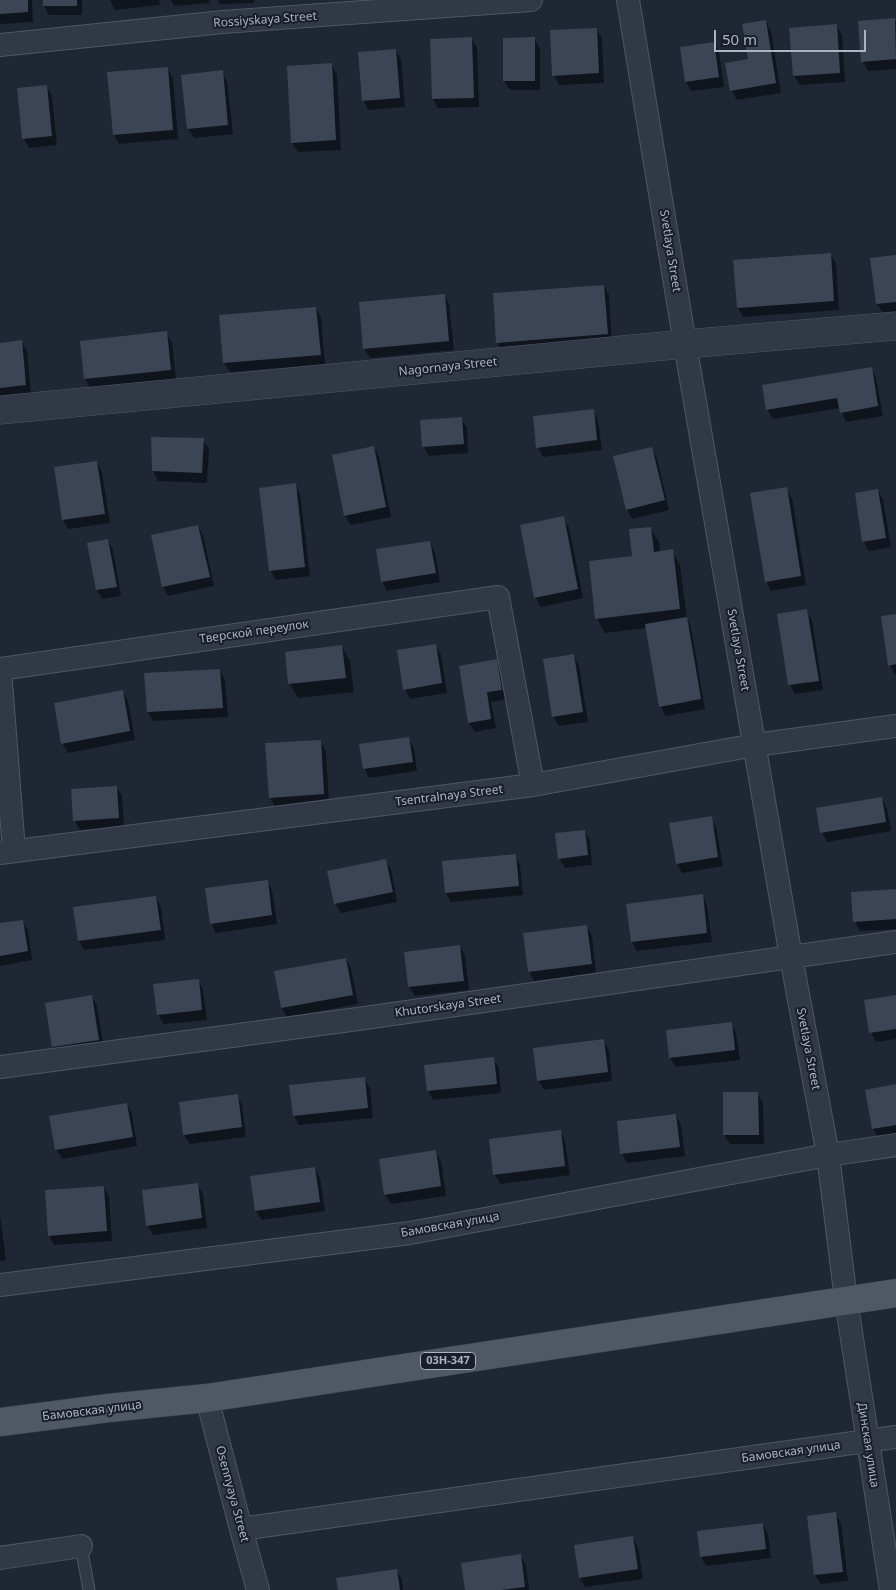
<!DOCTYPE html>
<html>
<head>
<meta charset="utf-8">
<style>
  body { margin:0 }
  #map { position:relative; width:896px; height:1590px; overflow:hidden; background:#1f2735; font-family:"Noto Sans",sans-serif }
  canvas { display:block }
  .scale { position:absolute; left:714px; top:30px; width:152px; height:22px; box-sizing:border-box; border:2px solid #acb3c3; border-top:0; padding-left:6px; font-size:15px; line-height:18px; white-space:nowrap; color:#acb3c3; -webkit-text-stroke:4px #181e2a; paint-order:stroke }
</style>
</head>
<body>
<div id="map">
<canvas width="896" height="1590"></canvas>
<div class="scale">50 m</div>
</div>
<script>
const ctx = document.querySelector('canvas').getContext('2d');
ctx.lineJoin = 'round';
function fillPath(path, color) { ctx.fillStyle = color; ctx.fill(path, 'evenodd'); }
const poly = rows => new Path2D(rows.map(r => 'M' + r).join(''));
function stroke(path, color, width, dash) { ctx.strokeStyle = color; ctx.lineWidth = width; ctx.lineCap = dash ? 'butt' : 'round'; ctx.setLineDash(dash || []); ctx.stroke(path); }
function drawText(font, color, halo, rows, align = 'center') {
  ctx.font = font + ' "Noto Sans",sans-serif'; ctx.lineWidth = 4; ctx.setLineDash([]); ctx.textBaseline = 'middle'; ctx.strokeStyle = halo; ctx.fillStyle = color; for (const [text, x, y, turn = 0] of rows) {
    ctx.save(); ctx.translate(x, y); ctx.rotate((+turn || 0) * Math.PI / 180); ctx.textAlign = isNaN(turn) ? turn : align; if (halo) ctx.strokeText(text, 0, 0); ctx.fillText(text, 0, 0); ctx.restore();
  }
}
fillPath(poly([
  [0,0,32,0,33,22,0,24],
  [44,0,82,0,82,15,49,15,44,6],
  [110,0,159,0,160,5,115,10],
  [171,0,209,0,210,3,174,6],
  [218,0,254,0,254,3,220,4],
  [894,20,896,22,896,69,868,71,863,62],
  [766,21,771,31,781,93,737,100,731,90,749,60],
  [836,25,842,35,845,82,800,85,794,76],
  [596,29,602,38,604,83,559,85,554,76],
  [472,39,477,48,479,107,438,108,433,99],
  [534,39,540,48,540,90,510,90,504,81],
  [714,43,719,52,724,87,691,91,686,82],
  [396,50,401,60,405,107,368,110,363,100],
  [331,64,337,74,341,150,298,152,292,143],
  [167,68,173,78,178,139,119,144,114,135],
  [222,72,227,81,233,134,194,138,188,129],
  [46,86,52,96,57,145,29,148,24,139,19,89],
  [830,254,836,263,839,310,743,317,738,308],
  [896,256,896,312,883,313,877,304,872,259],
  [604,286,609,295,612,344,503,352,497,342],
  [444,295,449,304,454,350,370,358,364,348],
  [316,308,321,317,325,364,230,372,224,363,220,317],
  [166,333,172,342,176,379,90,388,85,379,81,342],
  [21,342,27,351,31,395,0,398,0,344],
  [871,368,876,378,883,416,846,422,840,408,773,419,767,409],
  [593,410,598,420,602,450,543,457,538,447],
  [461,419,467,428,468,453,429,456,423,446],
  [203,440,209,449,207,483,158,481,153,471],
  [374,447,379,457,391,517,351,525,345,516],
  [651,448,657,458,669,510,632,519,627,509],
  [97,462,102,472,110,523,68,529,63,520,55,468],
  [295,485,300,494,310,576,276,580,270,570],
  [786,489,792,498,806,585,771,591,766,581],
  [878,490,883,500,891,547,869,551,864,542],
  [563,518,569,527,583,598,541,607,536,598],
  [198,526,203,535,214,586,168,596,163,587],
  [650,528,659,542,660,552,672,551,680,565,687,619,691,627,705,709,666,716,660,706,647,628,605,633,597,618],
  [108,540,113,550,121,596,102,599,97,590,89,544],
  [430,542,435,552,440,582,387,591,382,581],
  [806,611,812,620,823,690,795,694,790,685,778,615],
  [896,615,896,675,895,675,890,665],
  [435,645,441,655,447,693,410,699,405,689],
  [342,647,350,661,354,692,298,698,290,684,286,653],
  [573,655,579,665,588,722,559,726,553,717],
  [496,660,502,670,507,699,491,702,496,728,475,732,469,723],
  [220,670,225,680,228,717,153,721,148,712],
  [123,692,128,701,135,740,68,753,62,743],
  [408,738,414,748,417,771,369,778,364,768],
  [320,741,326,751,329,803,275,807,270,797],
  [117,787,122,796,124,827,80,830,75,821,72,790],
  [882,799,887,808,891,831,827,842,822,832],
  [711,818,716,827,723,866,682,873,677,864,670,824],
  [584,831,590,840,592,865,565,868,559,858],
  [515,855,520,865,523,895,451,902,446,893],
  [385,860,391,869,397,902,341,913,335,904,328,872],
  [267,881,272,890,277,924,216,933,211,923],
  [896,890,896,929,860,931,855,922],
  [702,895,707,905,712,942,637,951,632,942],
  [156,897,161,907,165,940,84,950,79,941],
  [22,921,28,930,32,960,0,966,0,925],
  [587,927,592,936,596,973,534,981,529,971],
  [460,946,465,956,469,990,415,996,409,987,406,953],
  [346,959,351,968,358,1004,287,1017,282,1008,275,972],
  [198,980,203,990,207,1020,164,1024,158,1015,155,985],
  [896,996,896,1039,876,1042,871,1032],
  [92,997,97,1006,104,1049,59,1056,53,1047,46,1004],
  [731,1023,736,1033,740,1060,676,1067,670,1058],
  [603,1040,609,1050,612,1081,544,1090,538,1080],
  [493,1059,499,1068,501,1093,433,1100,428,1091],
  [364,1078,370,1088,373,1118,299,1125,294,1116],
  [896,1085,896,1135,879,1138,873,1129],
  [757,1093,763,1103,764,1144,730,1144,724,1135],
  [237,1095,242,1105,246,1137,190,1144,184,1135],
  [127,1104,132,1114,137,1146,62,1159,56,1149],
  [676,1115,681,1125,685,1156,627,1163,622,1154],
  [560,1131,565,1141,570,1175,500,1184,495,1175],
  [435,1151,441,1161,446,1196,391,1204,385,1195],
  [315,1168,320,1178,325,1211,262,1220,256,1211,251,1178],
  [197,1184,203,1194,207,1228,153,1235,147,1225],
  [104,1187,109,1197,112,1241,54,1245,49,1235],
  [0,1215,6,1260,0,1261],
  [835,1513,841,1523,848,1581,821,1584,815,1575],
  [763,1524,768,1534,771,1558,706,1566,701,1557],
  [633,1538,638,1547,643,1579,585,1587,580,1578],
  [520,1555,526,1565,529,1590,466,1590],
  [396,1570,402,1580,403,1590,339,1590]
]), '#0007');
fillPath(poly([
  [0,0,28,0,28,12,0,14],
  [43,0,77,0,77,6,43,6],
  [895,18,896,59,861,62,858,21],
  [766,20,776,83,730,91,725,63,748,59,742,24],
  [837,24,840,73,793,76,789,28],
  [597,28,599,73,552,76,550,30],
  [472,37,474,98,432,99,430,39],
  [535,37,535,81,503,81,503,38],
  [714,42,719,77,685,82,680,47],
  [396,49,400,98,362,101,358,52],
  [332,63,336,140,291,143,287,66],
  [168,67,173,130,113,135,107,72],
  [223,70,228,125,187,129,181,75],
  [47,85,52,136,22,139,17,88],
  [831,253,834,301,737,308,733,260],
  [896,255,896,302,876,304,870,258],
  [604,285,608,334,496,343,493,293],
  [445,294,449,341,363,349,359,302],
  [316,307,321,355,223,363,219,315],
  [167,331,171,370,84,379,80,341],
  [22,340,26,385,0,388,0,343],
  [872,367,878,406,840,413,837,398,766,410,762,385],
  [594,409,597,440,536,448,533,416],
  [462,417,464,444,422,447,420,420],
  [151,437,204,438,202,473,152,471],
  [374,446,386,507,344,516,332,455],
  [652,447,665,500,626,510,613,456],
  [97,461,105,514,62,520,54,467],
  [296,483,305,567,269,571,259,488],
  [787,487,801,576,765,582,750,493],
  [878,489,886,538,862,542,855,493],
  [564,516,578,589,534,598,520,525],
  [198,525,210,577,162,587,151,535],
  [651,527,654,552,673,549,680,609,595,619,589,561,632,556,629,529],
  [108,539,117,587,96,590,87,543],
  [430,541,436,573,381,582,376,549],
  [807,609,819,681,788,685,777,614],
  [896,614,896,664,888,666,881,616],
  [687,617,701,699,659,707,645,624],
  [436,644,442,683,403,690,397,650],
  [342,645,346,678,288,684,285,652],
  [574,654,583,712,552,717,543,659],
  [497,659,502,690,487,692,491,719,468,723,459,666],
  [220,669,223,708,147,712,144,673],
  [123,690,130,731,61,744,54,703],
  [409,737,413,762,363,769,359,744],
  [321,740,324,794,269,798,265,743],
  [117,786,119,818,73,821,71,789],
  [882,797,886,822,820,833,816,808],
  [712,816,718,857,676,864,669,823],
  [585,830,588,855,558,859,555,833],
  [516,854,519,886,445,893,442,861],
  [386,859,393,892,334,904,327,871],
  [268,880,272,915,210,924,205,888],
  [896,889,896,919,853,922,851,892],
  [703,894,707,933,631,942,626,904],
  [156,896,161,930,78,941,73,907],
  [23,920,28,951,0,956,0,923],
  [587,925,592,964,528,972,523,933],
  [460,945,464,981,408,987,404,952],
  [346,958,353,995,281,1008,274,971],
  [199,979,202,1010,157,1015,153,984],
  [92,995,99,1040,52,1047,45,1003],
  [896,995,896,1029,869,1033,864,1000],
  [732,1022,735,1050,669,1058,666,1030],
  [604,1039,608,1072,537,1081,533,1048],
  [494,1057,497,1084,427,1091,424,1065],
  [365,1077,368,1108,293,1116,289,1085],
  [896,1084,896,1125,872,1129,865,1090],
  [723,1092,758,1092,759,1135,723,1135],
  [238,1094,242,1127,183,1135,179,1102],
  [127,1103,133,1137,55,1150,49,1116],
  [676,1114,680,1147,620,1154,617,1121],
  [561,1130,565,1166,493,1175,489,1139],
  [436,1150,441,1186,384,1195,379,1159],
  [315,1167,320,1202,255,1211,250,1176],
  [198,1183,202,1218,146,1226,142,1190],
  [104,1186,107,1231,48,1236,45,1190],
  [836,1512,843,1572,814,1575,807,1516],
  [763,1523,766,1549,700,1557,697,1531],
  [633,1536,638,1569,579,1578,574,1545],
  [521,1554,525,1587,501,1590,465,1590,461,1563],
  [397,1569,400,1590,338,1590,336,1578]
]), '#3b4556');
const service = poly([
  [81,1546,89,1590]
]);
const minor = poly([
  [628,0,685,344,791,957,828,1155,846,1300,891,1590],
  [0,45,223,22,531,0],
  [14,851,0,669,498,597,533,785],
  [0,853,533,785,755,745,896,726],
  [0,1067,358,1019,896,942],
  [0,1285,410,1233,828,1155,896,1145],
  [207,1398,241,1529,258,1590],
  [241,1529,896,1437],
  [0,1558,81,1546]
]);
const tertiary = poly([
  [0,410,685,344,896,326]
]);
const primary = poly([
  [0,1422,109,1408,207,1398,896,1293]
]);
stroke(service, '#505664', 13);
stroke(minor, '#505664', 24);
stroke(tertiary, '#505664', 29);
stroke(primary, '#3c4250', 29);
stroke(service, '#323946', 11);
stroke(minor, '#323946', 22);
stroke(tertiary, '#323946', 28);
stroke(primary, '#505866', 28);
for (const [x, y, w] of [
  [448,1361,55]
]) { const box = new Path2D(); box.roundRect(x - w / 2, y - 8.5, w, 17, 4); ctx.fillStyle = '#181e2a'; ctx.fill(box); stroke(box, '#acb3c3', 1); }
drawText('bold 11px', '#acb3c3', null, [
  ["03Н-347",448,1361]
]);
drawText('12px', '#acb3c3', '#181e2a', [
  ["Rossiyskaya Street",265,20,-4],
  ["Svetlaya Street",670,251,81],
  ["Nagornaya Street",448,367,-6],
  ["Тверской переулок",254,632,-8],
  ["Svetlaya Street",738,650,80],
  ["Tsentralnaya Street",449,796,-7],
  ["Khutorskaya Street",448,1006,-8],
  ["Svetlaya Street",808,1049,79],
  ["Бамовская улица",450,1225,-10],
  ["Бамовская улица",92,1411,-7],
  ["Динская улица",868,1445,81],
  ["Бамовская улица",791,1452,-8],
  ["Osennyaya Street",232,1494,75]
]);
</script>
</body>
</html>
